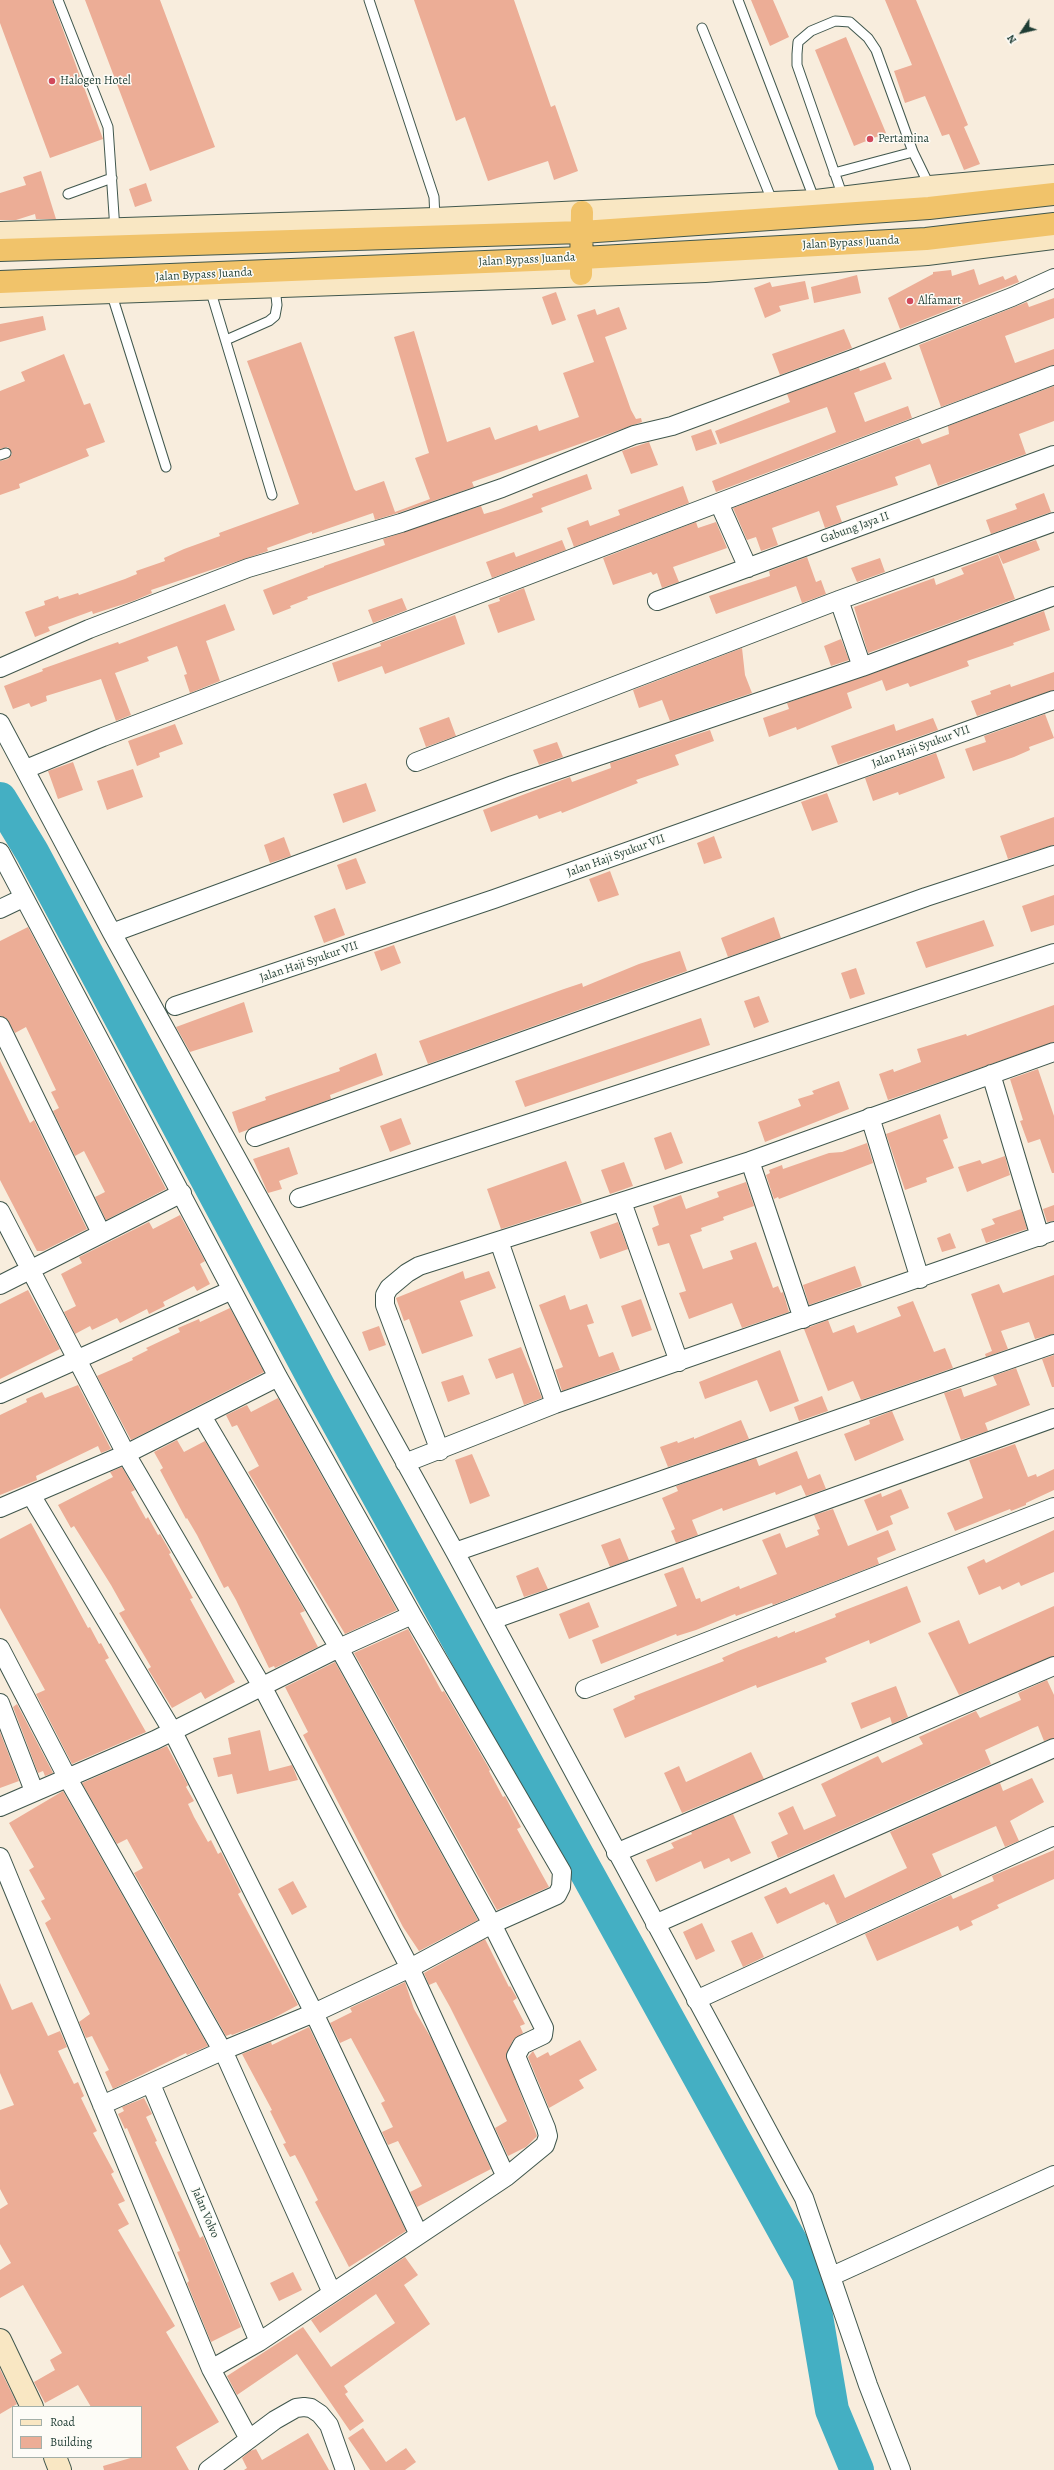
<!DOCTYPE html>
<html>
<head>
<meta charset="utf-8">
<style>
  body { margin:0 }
  #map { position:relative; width:1054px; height:2470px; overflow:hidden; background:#f8eddd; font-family:Alegreya,serif }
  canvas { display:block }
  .legend { position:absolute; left:12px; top:2406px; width:130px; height:52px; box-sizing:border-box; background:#fdfcf7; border:1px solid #a4b0a9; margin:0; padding:5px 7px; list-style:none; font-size:12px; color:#1f3d34 }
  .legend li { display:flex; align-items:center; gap:8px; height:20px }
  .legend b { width:20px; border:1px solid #a4b0a9 }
  .north { position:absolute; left:1002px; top:12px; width:40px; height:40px; -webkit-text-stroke:3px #fdfcf7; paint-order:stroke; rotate:235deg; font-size:11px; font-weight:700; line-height:16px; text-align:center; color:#1f3d34 }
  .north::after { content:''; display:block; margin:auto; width:14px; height:18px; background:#1f3d34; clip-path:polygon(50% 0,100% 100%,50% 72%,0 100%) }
</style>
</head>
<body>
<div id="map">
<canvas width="1054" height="2470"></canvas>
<ul class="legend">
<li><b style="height:5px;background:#f9e7c3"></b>Road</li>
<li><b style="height:11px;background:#ecad96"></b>Building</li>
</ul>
<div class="north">N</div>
</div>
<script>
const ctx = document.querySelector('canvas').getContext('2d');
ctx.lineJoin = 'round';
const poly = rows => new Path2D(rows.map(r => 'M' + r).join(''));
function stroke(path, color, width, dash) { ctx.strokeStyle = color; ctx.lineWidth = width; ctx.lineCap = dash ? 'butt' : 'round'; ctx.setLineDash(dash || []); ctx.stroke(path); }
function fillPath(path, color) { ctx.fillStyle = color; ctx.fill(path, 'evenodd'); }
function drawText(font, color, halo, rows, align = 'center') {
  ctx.font = font + ' Alegreya,serif'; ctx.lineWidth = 3; ctx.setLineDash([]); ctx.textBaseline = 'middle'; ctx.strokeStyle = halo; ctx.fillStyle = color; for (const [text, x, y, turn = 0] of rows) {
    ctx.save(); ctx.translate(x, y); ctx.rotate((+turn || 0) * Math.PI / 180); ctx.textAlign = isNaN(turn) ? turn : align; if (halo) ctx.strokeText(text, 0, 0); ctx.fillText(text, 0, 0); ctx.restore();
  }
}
stroke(poly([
  [0,799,32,852,319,1388,809,2275,832,2410,857,2470]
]), '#44afc3', 34);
fillPath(poly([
  [0,0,52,0,103,139,50,158,0,23],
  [85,0,160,0,215,147,150,171],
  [414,0,514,0,551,107,555,105,578,171,554,180,548,161,488,181,465,117,456,121],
  [751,0,773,0,789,37,770,46],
  [885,0,916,0,968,125,964,127,980,164,964,170,949,134,942,136,925,96,905,103,894,71,912,65],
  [846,37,886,133,854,146,815,50],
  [41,171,56,219,36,219,35,214,16,220,0,220,0,193,26,185,23,177],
  [146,183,152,201,135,207,129,189],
  [974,269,979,285,1003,276,1005,280,1016,275,1019,282,900,329,888,298,933,274,933,272,951,270,952,276],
  [857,275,861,293,814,303,811,287],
  [805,281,809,299,779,306,781,311,765,318,754,288,770,282,772,287],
  [556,292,566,320,552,325,542,297],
  [1054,298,1054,318,1005,336,1015,363,1054,349,1054,365,941,407,919,345,1027,302,1029,307],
  [619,307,627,329,605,337,631,410,636,419,641,418,642,422,472,482,474,487,398,513,375,520,373,513,312,534,312,532,267,548,268,551,151,590,152,593,133,601,93,614,92,611,48,627,50,631,35,637,25,612,45,605,44,601,58,596,59,599,78,593,79,595,125,579,137,574,136,571,165,561,164,558,184,549,220,536,219,533,299,504,247,361,301,342,354,489,356,491,384,481,395,512,430,499,415,458,429,453,394,337,414,331,447,442,490,427,495,440,537,425,539,431,579,417,563,373,594,362,577,315,595,309,597,315],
  [43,316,46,330,0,342,0,324],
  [844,329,852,348,780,375,772,354],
  [64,354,84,405,90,403,105,442,86,449,89,456,19,484,20,488,0,495,0,461,8,459,12,454,8,447,0,449,0,391,25,381,21,372],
  [885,362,892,379,854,393,865,422,908,406,912,418,716,492,712,481,836,432,827,407,720,444,715,431,790,402,787,394,859,368,860,371],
  [1054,386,1054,421,1019,434,1026,454,938,486,930,464,895,477,898,485,836,506,842,522,825,528,819,511,772,528,778,545,761,551,756,537,747,540,733,508,919,438,922,444,949,434,948,426],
  [711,429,717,444,696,451,691,436],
  [649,442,658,465,631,474,622,451],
  [587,474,592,489,541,508,543,512,307,597,308,599,290,606,291,608,273,615,263,590,324,567,324,566,385,545,383,539,481,506,484,514,498,510,533,497,532,494],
  [683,486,689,503,574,547,567,528,588,520,590,526,620,515,618,510],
  [1044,493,1051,512,991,534,986,520,1017,509,1015,504],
  [696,522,698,528,716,522,727,548,673,567,679,582,662,588,657,573,653,575,651,572,613,585,603,558],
  [562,540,566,550,492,578,486,562,514,552,516,557],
  [1036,540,1040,550,1003,564,998,553],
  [998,554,1015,599,868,653,854,607,934,578,936,585,964,574,961,568],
  [807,557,816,582,821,580,826,594,802,603,796,586,716,614,709,596,770,576,769,571],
  [880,558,885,572,857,582,851,568],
  [524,588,535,620,498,633,488,605,500,601,499,598],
  [402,598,407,610,373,623,368,610],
  [225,604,235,630,206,641,220,681,190,693,184,675,187,674,177,646,147,657,149,661,115,673,131,715,116,721,101,679,46,696,47,701,31,707,29,703,13,709,4,686,43,671,42,669,118,642,119,644],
  [1044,611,1050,630,1013,643,1014,645,967,661,969,666,910,687,908,683,886,691,882,680,847,693,852,708,797,730,796,727,769,737,763,718,789,709,787,703],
  [455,615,465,644,385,674,382,666,338,682,332,663,381,646,380,643],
  [841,639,849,660,831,666,824,646],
  [742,648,745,675,752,693,670,721,662,700,639,708,633,690],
  [1054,672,1054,690,977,716,971,701,991,694,990,691,1010,684,1011,687],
  [1045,714,1054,738,1029,747,1030,750,1014,757,973,771,965,749,986,742,984,736],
  [449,717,456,736,426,747,419,728],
  [933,718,938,730,838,765,831,746,894,724,896,731],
  [175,724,183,744,159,753,160,757,137,766,128,741],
  [710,730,714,741,675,755,679,765,636,780,638,783,562,813,561,811,539,819,537,815,491,832,483,810,570,777,572,782,611,768,610,763],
  [557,742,563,757,539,765,533,750],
  [936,753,945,778,899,795,898,792,873,801,865,778],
  [73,762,83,790,58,799,48,771],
  [133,769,143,797,107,810,97,781],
  [366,783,376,811,343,823,333,794],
  [827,793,838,822,812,831,801,802],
  [1054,817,1054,845,1008,859,1000,836],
  [714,836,722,858,704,864,697,843],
  [284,837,291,856,270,863,264,845],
  [356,858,366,883,346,890,337,865],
  [610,871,619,895,598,902,589,879],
  [1054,895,1054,925,1031,932,1022,906],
  [335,908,345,935,324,943,314,916],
  [774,917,781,938,728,957,721,938],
  [984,920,994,946,926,968,916,942],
  [28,927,166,1189,106,1220,95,1197,105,1192,84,1151,75,1156,53,1111,59,1108,51,1092,56,1090,26,1027,15,1033,6,1018,0,1016,0,941],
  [394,945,401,963,381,971,374,952],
  [680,951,687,971,428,1064,419,1041,564,989,582,983,583,987,639,964],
  [856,968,865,994,850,999,841,973],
  [759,996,769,1022,754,1028,744,1001],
  [244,1002,253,1032,190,1052,176,1027],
  [1054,1005,1054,1042,888,1100,879,1074,893,1069,894,1072,921,1062,917,1049,966,1034,967,1036],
  [701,1018,710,1045,525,1107,515,1081],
  [376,1053,383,1075,330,1095,331,1099,239,1133,232,1112,266,1100,265,1097,340,1071,339,1068],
  [0,1061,30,1123,34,1120,87,1229,43,1251,37,1251,0,1180],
  [1038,1069,1054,1116,1054,1173,1052,1173,1040,1139,1028,1143,1020,1121,1023,1120,1010,1079],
  [839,1081,849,1109,765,1142,758,1122,801,1106,798,1099,814,1094,812,1091],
  [940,1114,948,1138,943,1140,954,1168,926,1178,927,1182,905,1190,886,1134],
  [401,1118,411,1144,390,1152,380,1126],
  [671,1132,683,1163,665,1170,654,1138],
  [867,1143,873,1163,779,1199,778,1197,774,1199,766,1175,770,1173,769,1170,782,1165,783,1169,829,1153,842,1152],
  [289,1147,298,1174,279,1181,282,1189,268,1193,253,1159],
  [1005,1156,1010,1175,967,1192,958,1167,980,1160,982,1164],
  [566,1161,582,1203,501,1229,487,1189],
  [624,1162,633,1186,610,1194,601,1170],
  [746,1182,754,1206,723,1217,724,1220,701,1228,702,1231,690,1235,703,1269,733,1259,730,1251,756,1242,773,1288,778,1286,781,1293,783,1292,789,1312,742,1328,732,1303,689,1319,679,1293,686,1291,669,1243,658,1246,652,1228,659,1225,653,1206,681,1195,686,1209,719,1197,717,1192],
  [1054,1205,1054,1221,1047,1222,1043,1209],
  [1021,1209,1027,1229,986,1243,981,1229,995,1224,992,1219],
  [180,1215,205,1261,200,1264,210,1284,197,1291,194,1286,163,1302,165,1306,149,1314,147,1309,120,1323,117,1318,92,1330,90,1326,75,1334,64,1312,76,1306,61,1274,82,1263,79,1257,149,1222,153,1229],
  [618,1222,628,1249,600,1259,590,1232],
  [950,1233,956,1248,942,1252,937,1238],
  [855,1266,862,1286,809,1305,803,1285],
  [463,1271,465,1279,489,1271,496,1288,460,1301,473,1336,422,1354,409,1319,404,1321,396,1298],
  [1054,1275,1054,1334,1035,1339,1029,1322,1001,1331,1008,1349,986,1357,985,1354,992,1351,971,1294,999,1284,1003,1293],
  [28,1290,60,1349,0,1379,0,1304],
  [565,1295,570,1310,587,1304,594,1323,587,1325,599,1357,613,1352,620,1370,562,1391,555,1370,563,1367,539,1305],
  [641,1299,652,1330,632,1337,621,1306],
  [913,1301,934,1352,945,1348,953,1368,861,1400,853,1381,828,1391,804,1329,828,1320,833,1333,854,1325,857,1333,901,1316,897,1307],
  [230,1308,264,1372,131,1440,97,1376,133,1360,132,1358,148,1350,146,1348,180,1332,178,1328,199,1319,200,1322],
  [379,1326,386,1345,369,1351,362,1332],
  [521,1347,542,1398,524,1405,513,1373,496,1379,488,1359],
  [780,1350,799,1401,770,1412,757,1380,705,1399,699,1382],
  [1054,1355,1054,1387,1052,1387,1042,1359],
  [1016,1368,1030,1405,985,1423,988,1431,961,1440,944,1393,961,1388,964,1397,997,1385,993,1376],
  [463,1375,470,1394,448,1402,441,1382],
  [78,1385,111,1449,101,1453,98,1446,36,1476,37,1480,0,1495,0,1415,27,1402,26,1399,42,1392,45,1398],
  [822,1396,828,1411,799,1421,794,1407],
  [278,1398,397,1610,345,1634,248,1472,259,1466,237,1425,232,1427,226,1415,247,1405,251,1412],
  [892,1411,904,1440,855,1461,844,1434,870,1424,869,1420],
  [741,1420,749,1439,668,1467,660,1447,677,1441,678,1443,694,1437,694,1439],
  [177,1440,184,1452,205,1441,305,1611,300,1613,318,1647,275,1668,274,1666,269,1668,236,1600,228,1586,224,1588,197,1535,187,1518,186,1519,160,1470,163,1468,154,1452],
  [1015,1444,1028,1477,1036,1474,1037,1477,1054,1469,1054,1490,1026,1503,1026,1505,1011,1511,1010,1509,955,1531,947,1513,983,1498,969,1460],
  [797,1451,808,1479,820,1474,826,1489,806,1496,801,1485,776,1495,775,1492,723,1511,722,1508,692,1520,698,1535,676,1543,671,1531,675,1529,662,1498,678,1491,676,1486,756,1458,759,1466],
  [472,1454,490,1496,470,1504,455,1460],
  [122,1467,135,1490,131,1492,146,1519,148,1517,158,1535,160,1534,171,1553,169,1554,193,1598,190,1599,235,1682,205,1699,201,1692,172,1708,148,1669,151,1667,119,1613,125,1610,111,1585,74,1526,71,1528,58,1505,113,1477,110,1472],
  [901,1489,909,1508,890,1516,893,1524,877,1531,864,1500,881,1493,882,1497],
  [833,1509,848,1546,888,1530,896,1550,877,1558,879,1564,773,1605,772,1603,736,1616,735,1614,696,1630,677,1636,676,1634,601,1664,592,1640,677,1606,664,1574,683,1567,696,1599,700,1598,701,1602,739,1586,740,1589,777,1574,762,1540,780,1533,786,1548,819,1535,817,1530,820,1529,814,1515],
  [31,1523,88,1628,90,1627,99,1644,101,1643,109,1658,105,1660,146,1732,72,1764,36,1694,45,1690,0,1608,0,1539],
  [1054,1530,1054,1572,1021,1586,1019,1582,1002,1590,1000,1586,979,1595,967,1567,984,1559,986,1563],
  [620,1538,629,1560,610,1567,601,1545],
  [538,1567,548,1589,524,1597,516,1576],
  [907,1586,921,1622,870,1644,869,1640,825,1658,827,1662,757,1688,756,1685,625,1738,613,1709,635,1699,634,1696,724,1661,722,1658,738,1651,777,1636,778,1638,795,1631,795,1633,836,1617,835,1614],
  [589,1602,599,1627,569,1639,559,1614],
  [1054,1606,1054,1656,959,1695,928,1633,959,1620,969,1644],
  [408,1629,442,1692,444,1691,490,1770,489,1771,503,1797,505,1796,521,1827,517,1829,549,1887,497,1910,354,1653],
  [335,1662,478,1920,419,1951,403,1927,303,1735,308,1732,285,1687],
  [1047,1680,1054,1695,1054,1738,1044,1741,1038,1726,1033,1728,985,1750,991,1764,778,1858,771,1842,788,1834,778,1813,793,1806,804,1830,836,1816,821,1784,878,1756,882,1763,923,1744,919,1737,976,1711,980,1718,1021,1700,1018,1693],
  [896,1686,908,1717,892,1724,890,1717,861,1729,851,1703],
  [17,1704,53,1773,45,1776,43,1771,38,1773,13,1707],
  [260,1730,269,1771,292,1765,298,1780,237,1794,232,1774,218,1777,213,1758,231,1754,228,1738],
  [0,1732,19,1781,0,1788],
  [167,1746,188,1785,186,1787,194,1801,188,1804,194,1817,208,1842,211,1840,218,1854,221,1852,241,1892,238,1894,298,2005,272,2019,232,2035,231,2034,226,2036,134,1873,143,1868,127,1839,117,1844,82,1783],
  [751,1752,764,1779,682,1813,664,1773,679,1766,686,1782],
  [1032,1778,1044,1802,1010,1821,1019,1841,1005,1847,996,1826,932,1854,942,1876,837,1924,828,1904,826,1905,824,1902,777,1924,764,1897,786,1887,790,1894,834,1874,845,1898,907,1868,890,1832,1000,1783,1003,1791],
  [63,1791,208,2046,187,2055,186,2053,113,2089,105,2072,109,2070,92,2036,86,2038,79,2022,90,2014,45,1923,51,1919,41,1901,45,1899,29,1870,34,1867,9,1823],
  [733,1814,751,1853,731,1862,729,1858,704,1869,701,1861,656,1882,646,1860,674,1848,671,1843,692,1834,691,1832],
  [1054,1850,1054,1879,997,1905,999,1908,971,1921,973,1925,960,1931,958,1926,877,1961,865,1934,951,1895,953,1899,994,1881,992,1876],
  [293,1881,307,1907,292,1915,278,1889],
  [702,1923,715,1951,696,1960,683,1932],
  [752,1932,764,1957,743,1967,731,1941],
  [485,1939,509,1987,510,1986,517,1998,513,2001,525,2024,520,2026,523,2033,513,2040,506,2056,537,2136,526,2147,508,2156,495,2128,507,2121,450,2007,436,1982,429,1985,424,1973],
  [405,1982,414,2009,431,2038,491,2169,417,2207,410,2192,422,2186,398,2141,388,2145,382,2132,393,2127,381,2103,385,2101,351,2038,340,2043,330,2023,352,2012,350,2008],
  [0,1983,12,2010,32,2002,48,2036,60,2031,67,2047,58,2051,74,2084,78,2082,84,2096,81,2098,97,2131,93,2133,114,2172,111,2174,125,2201,118,2204,129,2224,118,2230,175,2326,166,2332,219,2422,176,2447,189,2470,104,2470,103,2466,134,2457,141,2457,141,2407,91,2407,78,2385,45,2403,34,2382,55,2370,50,2360,62,2353,23,2285,0,2298,0,2270,11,2263,0,2244,0,2209,8,2204,0,2189,0,2110,14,2105,0,2073],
  [309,2027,406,2231,349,2267,315,2202,318,2200,303,2170,295,2155,290,2157,283,2144,286,2143,270,2111,272,2110,242,2054,271,2042,272,2045],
  [580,2040,597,2070,579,2080,584,2088,549,2108,528,2057,533,2051,537,2058,548,2052,550,2056],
  [144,2098,152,2114,146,2117,157,2141,155,2142,200,2238,203,2236,241,2327,211,2342,187,2283,189,2281,177,2252,180,2251,127,2128,125,2129,118,2114,124,2111,122,2107],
  [405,2257,418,2275,404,2285,430,2324,344,2386,348,2392,345,2394,364,2421,350,2431,297,2354,237,2395,227,2376,303,2327,331,2367,395,2323,376,2294,320,2333,311,2320],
  [293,2272,302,2290,279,2301,270,2283],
  [0,2369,17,2404,0,2414],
  [363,2428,386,2462,406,2448,416,2462,405,2470,370,2470,348,2438],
  [308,2433,329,2470,244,2470,247,2468,242,2458,250,2451,256,2449,262,2460]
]), '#ecad96');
const lane = poly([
  [58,0,108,127,115,230],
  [369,0,434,197,435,219],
  [738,0,815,201],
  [702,28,773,203],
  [834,173,913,152],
  [68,194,112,178],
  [843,197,797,65,797,54,798,42,811,31,835,21,850,22,868,38,876,50,913,152,930,187],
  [210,289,272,495],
  [111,292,166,467],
  [226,340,269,321,275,316,277,305,275,287],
  [0,455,6,453]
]);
const street = poly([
  [719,503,748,568],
  [839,600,862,667],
  [657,601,1054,455],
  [0,668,89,629,248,568,401,523,502,488,634,435,672,426,853,359,1012,297,1054,278],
  [0,723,112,933,455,1552,804,2198,868,2385,901,2470],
  [416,762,839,600,1054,522],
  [26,769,103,737,1054,375],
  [0,852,278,1377,412,1615],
  [0,909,23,898],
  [112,933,513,785,862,667,1054,596],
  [175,1006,494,899,1054,700],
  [0,1026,101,1233],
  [991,1074,1040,1237],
  [870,1117,920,1279],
  [255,1137,926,897,1054,855],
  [750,1161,803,1319],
  [299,1198,1054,953],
  [622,1202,679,1362],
  [0,1211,126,1454,263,1688,410,1968,506,2177],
  [499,1241,555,1404],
  [0,1285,182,1193],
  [0,1394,232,1290],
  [202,1416,339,1648,492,1924,544,2028,543,2035,522,2045,516,2056,546,2128,548,2136,545,2145,506,2177,259,2342,211,2369],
  [440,1451,385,1305,385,1295,389,1288,407,1273,419,1266,750,1161,1054,1052],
  [405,1463,555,1404,1054,1231],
  [31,1495,173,1732,314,2013,419,2235],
  [0,1508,126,1454,278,1377],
  [455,1552,1054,1344],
  [492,1620,1054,1418],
  [0,1648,67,1777,226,2057,332,2293],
  [585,1689,1054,1507],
  [0,1703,34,1791],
  [0,1807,155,1740,339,1648,412,1615,562,1872,561,1887,557,1895,492,1924,410,1968,314,2013,222,2051,102,2105],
  [616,1853,1054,1666],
  [0,1857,211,2369,249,2439],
  [655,1924,1054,1748],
  [696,2000,1054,1836],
  [151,2084,259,2342],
  [832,2276,1054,2175],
  [208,2470,275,2420,296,2408,304,2407,311,2408,320,2414,329,2425,345,2470]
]);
const secondary = poly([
  [0,233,435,219,816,201,930,187,1054,176],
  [0,296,705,271,927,254,1054,238],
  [0,2340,32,2407],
  [55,2457,60,2470]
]);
const highway = poly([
  [0,250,582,232,929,208,1054,194],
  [581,274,582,212],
  [0,282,582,258,926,239,1054,224]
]);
stroke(lane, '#40574d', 11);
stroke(street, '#40574d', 20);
stroke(secondary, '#40574d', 24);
stroke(highway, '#40574d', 24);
stroke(lane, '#fff', 9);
stroke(street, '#fff', 18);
stroke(secondary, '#f9e7c3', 22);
stroke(highway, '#f1c36a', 22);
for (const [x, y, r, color] of [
  [52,81,4,"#d1495b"],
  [870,139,4,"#d1495b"],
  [910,301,4,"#d1495b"]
]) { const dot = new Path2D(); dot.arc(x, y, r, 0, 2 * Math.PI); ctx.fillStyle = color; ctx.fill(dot); stroke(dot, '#fdfcf7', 1.5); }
drawText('12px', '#1f3d34', '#fdfcf7', [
  ["Halogen Hotel",60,81],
  ["Pertamina",878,139],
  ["Alfamart",918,301]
], 'left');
drawText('12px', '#1f3d34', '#fdfcf7', [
  ["Jalan Bypass Juanda",851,243,-3],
  ["Jalan Bypass Juanda",527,260,-3],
  ["Jalan Bypass Juanda",204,275,-3],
  ["Gabung Jaya II",855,528,-20],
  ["Jalan Haji Syukur VII",921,747,-20],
  ["Jalan Haji Syukur VII",616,856,-20],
  ["Jalan Haji Syukur VII",309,962,-19],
  ["Jalan Volvo",205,2213,67]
]);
</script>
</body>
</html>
